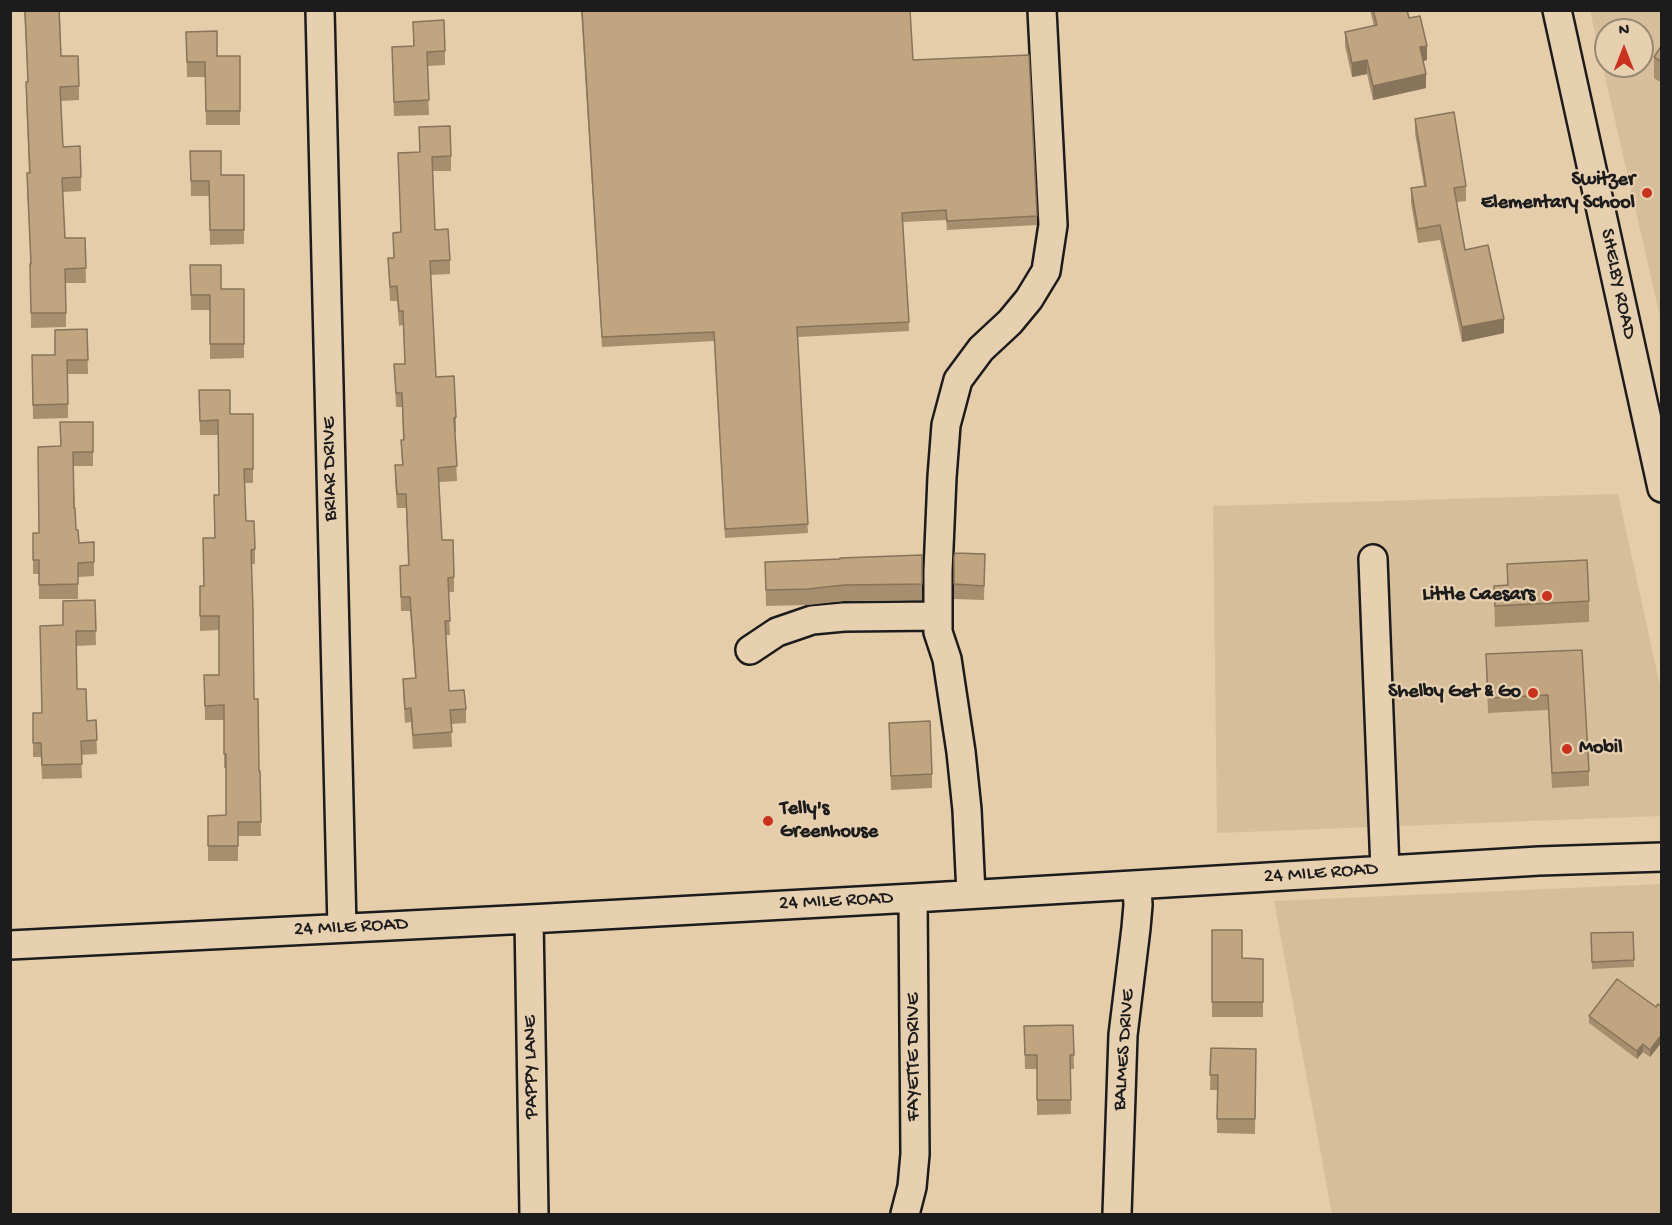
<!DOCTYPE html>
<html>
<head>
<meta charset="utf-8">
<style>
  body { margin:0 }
  #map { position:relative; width:1672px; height:1225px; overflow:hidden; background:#e6cdaa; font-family:"Gochi Hand",sans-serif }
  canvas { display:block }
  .frame { position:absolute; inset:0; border:12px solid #1c1c1c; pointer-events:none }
  .north { position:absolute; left:1594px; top:18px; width:60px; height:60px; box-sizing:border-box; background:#e7d0b0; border:2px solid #968875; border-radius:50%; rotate:0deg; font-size:16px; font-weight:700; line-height:24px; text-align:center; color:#1c1c1c }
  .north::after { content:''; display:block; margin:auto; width:21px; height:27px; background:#c8321e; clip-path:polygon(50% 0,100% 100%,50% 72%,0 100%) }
</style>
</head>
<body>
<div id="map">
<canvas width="1672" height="1225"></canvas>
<div class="frame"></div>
<div class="north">N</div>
</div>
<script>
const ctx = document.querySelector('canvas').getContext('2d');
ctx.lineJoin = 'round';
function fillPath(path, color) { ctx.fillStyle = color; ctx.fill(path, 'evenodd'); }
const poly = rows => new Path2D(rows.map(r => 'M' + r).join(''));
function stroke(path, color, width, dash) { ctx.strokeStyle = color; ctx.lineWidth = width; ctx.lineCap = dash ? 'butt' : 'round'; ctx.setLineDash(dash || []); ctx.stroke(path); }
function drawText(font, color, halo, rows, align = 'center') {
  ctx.font = font + ' "Gochi Hand",sans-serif'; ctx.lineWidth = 4.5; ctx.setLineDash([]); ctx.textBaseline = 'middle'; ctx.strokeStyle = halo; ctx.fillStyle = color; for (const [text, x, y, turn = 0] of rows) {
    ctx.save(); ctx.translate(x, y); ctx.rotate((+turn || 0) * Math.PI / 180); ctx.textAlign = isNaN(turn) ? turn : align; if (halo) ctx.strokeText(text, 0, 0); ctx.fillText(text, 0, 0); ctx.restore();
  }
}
fillPath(poly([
  [1590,11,1661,11,1661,321],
  [1606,30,1642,30,1642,66,1606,66],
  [1618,494,1661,690,1661,816,1217,833,1213,506],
  [1661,884,1661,1214,1332,1214,1274,901]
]), '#d7be9a');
const minor = poly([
  [320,10,342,928],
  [1557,10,1662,488],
  [1373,559,1385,870],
  [750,650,777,632,812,620,844,617,938,616],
  [971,894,967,810,961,752,947,659,938,632,938,571,942,477,946,425,958,380,981,349,1010,322,1029,299,1046,271,1053,225,1042,10],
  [529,919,534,1214],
  [10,945,529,919,913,898,1539,861,1662,857],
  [905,1214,912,1187,915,1154,913,898],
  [1117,1214,1123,1035,1136,928,1138,905,1137,885]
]);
stroke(minor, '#1c1c1c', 32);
stroke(minor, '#e7d0b0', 27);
fillPath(poly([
  [24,10,78,10,78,12,60,12,61,56,79,86,79,100,61,101,63,147,81,177,81,191,63,192,65,238,85,238,86,283,66,283,66,327,31,328,31,264,27,188,27,173,29,173,26,97,26,82,28,82],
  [581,10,910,10,913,60,1037,216,1037,225,947,230,946,220,903,222,909,331,798,337,808,533,725,538,714,341,602,347],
  [1370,10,1407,10,1409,18,1427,60,1423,61,1426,88,1373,100,1367,74,1352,77,1345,46,1345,32,1374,26],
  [413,22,445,51,445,65,427,66,429,115,394,116,392,47,414,46],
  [186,32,217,56,240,56,240,125,206,125,205,77,187,77],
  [1662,45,1662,83,1654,78,1654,57],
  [1415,119,1466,186,1466,201,1457,202,1465,250,1504,333,1462,342,1440,240,1418,243,1411,203,1411,188,1424,186,1415,133],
  [419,127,451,156,451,171,433,171,435,230,450,260,450,274,430,275,436,377,456,417,456,432,455,432,457,481,439,482,442,540,454,577,454,592,448,592,450,635,446,635,449,691,466,709,466,723,451,724,452,747,413,749,411,722,405,723,403,693,403,679,415,678,410,611,401,611,400,580,400,566,408,566,406,508,397,508,395,479,395,465,402,465,401,440,403,440,402,407,396,407,394,364,405,364,403,325,399,326,397,301,390,301,388,258,394,258,393,233,401,232,398,153,420,152],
  [190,151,221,175,244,175,244,244,210,245,209,196,191,196],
  [190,265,221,289,244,289,244,358,210,359,210,310,191,310],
  [87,329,88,374,68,374,68,418,33,419,32,355,55,355],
  [199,390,230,414,253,414,253,483,244,483,246,521,255,549,255,564,251,564,254,699,259,771,260,771,261,836,238,836,238,861,208,861,208,816,226,815,226,768,224,768,224,720,205,720,204,675,219,675,219,630,200,631,200,586,204,586,214,538,219,495,218,435,200,435],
  [93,422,93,466,73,466,76,530,79,543,94,542,94,576,78,577,78,599,39,599,39,574,33,574,33,533,39,533,61,446],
  [985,554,984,600,954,599,954,557],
  [922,555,922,600,844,601,808,605,766,606,765,562],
  [1507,564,1589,601,1589,622,1495,627,1494,586,1507,585],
  [95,600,96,645,76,646,77,689,87,721,96,720,97,754,81,755,82,778,42,779,41,757,33,757,33,713,42,713,63,625],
  [1582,650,1589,771,1589,786,1552,788,1548,710,1488,713,1486,654],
  [889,723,932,774,932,788,891,790],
  [1212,930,1242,958,1263,959,1263,1017,1212,1017],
  [1633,932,1634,967,1592,969,1591,933],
  [1656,1007,1662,1007,1662,1042,1650,1057,1643,1052,1637,1059,1589,1023,1589,1016],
  [1073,1025,1074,1069,1070,1069,1071,1114,1037,1115,1037,1069,1025,1069,1024,1026],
  [1211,1048,1256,1049,1255,1134,1217,1133,1217,1090,1210,1090]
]), '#a68e6e');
fillPath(poly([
  [1427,46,1427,60,1420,62,1420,47],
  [1367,60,1367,74,1352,77,1352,63],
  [1426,74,1426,88,1373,100,1373,86],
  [1504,319,1504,333,1462,342,1462,327],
  [1662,1034,1662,1042,1650,1057,1650,1050],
  [1643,1044,1643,1052,1637,1059,1637,1051]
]), '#87745a');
const building = poly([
  [25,10,59,10,61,56,78,56,79,86,60,87,63,147,80,146,81,177,62,178,65,238,85,238,86,268,65,269,66,313,31,313,30,264,31,264,27,173,30,173,26,82,28,82,25,10],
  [582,10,910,10,913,60,1029,55,1037,216,947,221,946,210,902,213,909,322,797,327,808,524,725,529,714,332,602,337,582,10],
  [1373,10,1407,10,1409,18,1420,16,1427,46,1420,47,1426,74,1373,86,1367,60,1352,63,1345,32,1377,25,1373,10],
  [444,20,445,51,427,52,429,100,394,102,392,47,414,46,413,22,444,20],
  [217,31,217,56,240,56,240,111,206,111,205,62,187,62,186,32,217,31],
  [1662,45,1662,62,1654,57,1662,45],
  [1454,112,1466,186,1454,188,1465,250,1488,245,1504,319,1462,327,1440,225,1418,229,1411,188,1426,186,1415,119,1454,112],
  [450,126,451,156,432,157,435,230,448,229,450,260,430,261,436,377,454,376,456,417,454,418,457,466,438,468,442,540,453,540,454,577,448,578,450,621,445,621,449,691,464,690,466,709,450,710,452,732,413,735,411,708,405,709,403,679,416,678,410,597,401,597,400,566,409,565,406,494,397,494,395,465,403,465,401,440,404,440,402,393,396,393,394,364,405,364,403,311,399,311,397,286,390,287,388,258,394,258,393,233,401,232,398,153,420,152,419,127,450,126],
  [190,151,221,151,221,175,244,175,244,230,210,230,209,181,191,181,190,151],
  [190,265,221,265,221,289,244,289,244,344,210,344,210,295,191,295,190,265],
  [87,329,88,360,67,360,68,404,33,405,32,355,55,355,55,330,87,329],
  [199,390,230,390,230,414,253,414,253,469,244,469,246,521,254,521,255,549,251,550,253,610,254,699,258,699,259,771,260,771,261,822,238,822,238,846,208,846,208,816,226,815,226,754,224,754,224,705,205,706,204,675,219,675,219,616,200,616,200,586,204,586,203,538,215,538,214,495,219,495,218,420,200,421,199,390],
  [60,422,93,422,93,452,73,452,74,508,75,508,76,530,78,530,79,543,94,542,94,562,78,563,78,584,39,585,39,560,33,560,33,533,39,533,38,447,61,446,60,422],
  [955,553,985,554,984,586,954,584,954,557,955,553],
  [922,555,922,584,844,585,808,589,766,590,765,562,840,559,840,558,922,555],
  [1587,560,1589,601,1495,606,1494,586,1508,585,1507,564,1587,560],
  [95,600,96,631,76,631,77,689,86,689,87,721,96,720,97,740,81,741,82,764,42,765,41,743,33,743,33,713,42,713,40,626,63,625,63,601,95,600],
  [1582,650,1589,771,1552,773,1548,695,1488,698,1486,654,1582,650],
  [930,721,932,774,891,776,889,723,930,721],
  [1212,930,1242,930,1242,958,1263,959,1263,1002,1212,1002,1212,930],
  [1633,932,1634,960,1592,962,1591,933,1633,932],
  [1617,979,1656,1007,1658,1004,1662,1007,1662,1034,1650,1050,1643,1044,1637,1051,1589,1016,1617,979],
  [1073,1025,1074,1055,1070,1055,1071,1100,1037,1100,1037,1055,1025,1055,1024,1026,1073,1025],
  [1211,1048,1256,1049,1255,1119,1217,1119,1218,1075,1210,1075,1211,1048]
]);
fillPath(building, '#c1a580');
stroke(building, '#87745a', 1.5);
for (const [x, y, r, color] of [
  [1647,193,6,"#c8321e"],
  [1547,596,6,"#c8321e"],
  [1533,693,6,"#c8321e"],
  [1567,749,6,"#c8321e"],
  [768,821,6,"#c8321e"]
]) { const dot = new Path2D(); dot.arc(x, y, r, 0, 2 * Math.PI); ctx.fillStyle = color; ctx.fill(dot); stroke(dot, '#e7d0b0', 2); }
drawText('bold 20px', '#1c1c1c', '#e7d0b0', [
  ["Switzer",1635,181],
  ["Elementary School",1635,204],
  ["Little Caesars",1535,596],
  ["Shelby Get & Go",1521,693],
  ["Mobil",1579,749,"left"],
  ["Telly's",780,810,"left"],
  ["Greenhouse",780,833,"left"]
], 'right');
drawText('20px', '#1c1c1c', '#e7d0b0', [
  ["SHELBY ROAD",1617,284,78],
  ["BRIAR DRIVE",331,469,-91],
  ["24 MILE ROAD",1321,874,-4],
  ["24 MILE ROAD",836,902,-3],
  ["24 MILE ROAD",351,928,-3],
  ["BALMES DRIVE",1125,1050,-86],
  ["FAYETTE DRIVE",915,1057,-90],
  ["PAPPY LANE",532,1067,-91]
]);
</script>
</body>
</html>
